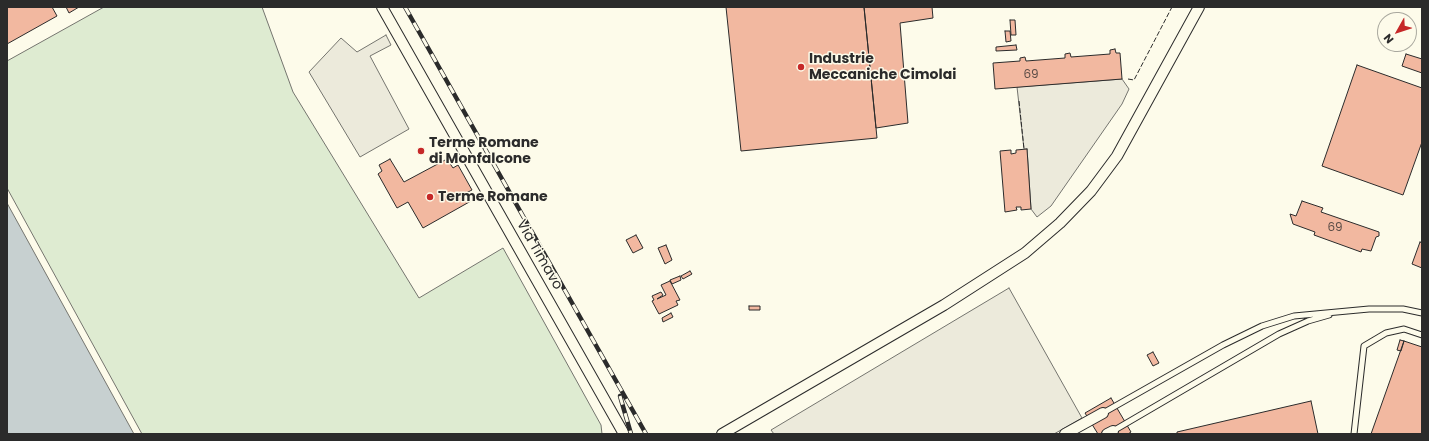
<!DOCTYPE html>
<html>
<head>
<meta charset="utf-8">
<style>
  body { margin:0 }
  #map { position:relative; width:1429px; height:441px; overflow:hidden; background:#fdfbea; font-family:Poppins,sans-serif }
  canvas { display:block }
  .frame { position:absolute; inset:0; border:8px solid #2b2b2b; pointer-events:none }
  .north { position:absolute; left:1377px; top:12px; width:40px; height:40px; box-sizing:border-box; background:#fdfbea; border:1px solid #a9a89e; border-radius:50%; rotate:231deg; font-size:11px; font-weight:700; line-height:16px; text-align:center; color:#2b2b2b }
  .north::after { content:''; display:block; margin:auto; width:14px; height:18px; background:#c62828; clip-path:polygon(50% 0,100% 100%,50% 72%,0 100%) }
</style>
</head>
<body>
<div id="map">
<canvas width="1429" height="441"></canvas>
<div class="frame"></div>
<div class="north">N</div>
</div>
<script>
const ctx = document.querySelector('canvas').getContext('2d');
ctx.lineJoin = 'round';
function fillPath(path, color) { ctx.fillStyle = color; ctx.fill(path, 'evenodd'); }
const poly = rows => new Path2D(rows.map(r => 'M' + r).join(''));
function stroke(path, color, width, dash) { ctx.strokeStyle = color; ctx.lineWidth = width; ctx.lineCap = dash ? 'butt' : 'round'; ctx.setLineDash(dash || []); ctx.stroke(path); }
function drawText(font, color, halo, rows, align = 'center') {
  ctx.font = font + ' Poppins,sans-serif'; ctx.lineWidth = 3; ctx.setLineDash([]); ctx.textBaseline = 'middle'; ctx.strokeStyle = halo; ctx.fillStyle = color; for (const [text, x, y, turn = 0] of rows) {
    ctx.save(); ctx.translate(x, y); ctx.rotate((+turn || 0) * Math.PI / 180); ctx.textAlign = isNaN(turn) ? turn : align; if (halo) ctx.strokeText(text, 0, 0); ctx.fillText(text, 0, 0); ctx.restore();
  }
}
const green = poly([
  [104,7,262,7,293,92,419,298,503,248,601,425,602,434,142,434,7,188,7,61,104,7]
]);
fillPath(green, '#deebd1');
stroke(green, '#74746e', 1);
const parking = poly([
  [386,35,391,45,370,56,409,129,360,157,309,72,341,38,357,52,386,35],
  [1122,79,1129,89,1122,104,1051,206,1037,217,1031,209,1027,149,1024,149,1017,87,1122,79],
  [1009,288,1082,418,1054,434,774,434,771,430,1009,288]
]);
fillPath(parking, '#eceadb');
stroke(parking, '#74746e', 1);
const water = poly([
  [7,203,134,434,7,434,7,203]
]);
fillPath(water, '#c7d0d0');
stroke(water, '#74746e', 1);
const building = poly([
  [7,7,52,7,57,16,7,44,7,7],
  [66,7,79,7,69,13,66,7],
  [726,7,864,7,877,138,741,151,726,7],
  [864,7,932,7,933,18,900,23,908,123,876,128,864,7],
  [1010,20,1015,20,1016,35,1011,35,1010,20],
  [1005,31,1010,31,1011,41,1006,42,1005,31],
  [1016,45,1017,50,996,51,996,47,1016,45],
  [1115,49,1116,53,1120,53,1122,79,995,89,993,63,1020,61,1020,58,1025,57,1026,61,1065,58,1065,54,1070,53,1071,57,1110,54,1110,50,1115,49],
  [1406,54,1422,59,1422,73,1402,66,1406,54],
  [1357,65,1422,88,1422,142,1403,195,1322,166,1357,65],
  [1027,149,1031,209,1021,210,1021,207,1016,207,1017,210,1005,212,1000,151,1011,150,1011,154,1016,153,1016,150,1027,149],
  [390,159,404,182,447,159,453,168,458,165,472,190,466,193,471,201,423,228,408,202,397,208,378,174,382,171,379,165,390,159],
  [1302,201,1323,208,1321,212,1379,232,1379,236,1376,237,1371,251,1362,249,1361,252,1314,235,1315,232,1293,224,1290,214,1296,216,1302,201],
  [636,235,643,248,633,253,626,240,636,235],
  [1420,242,1422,243,1422,268,1412,264,1420,242],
  [666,245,672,260,665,264,658,248,666,245],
  [690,271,692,274,683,279,681,276,690,271],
  [680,276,681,280,672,284,670,280,680,276],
  [670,281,680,300,676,301,678,305,659,314,652,301,654,300,652,296,661,292,663,295,657,299,666,295,661,285,670,281],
  [749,306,760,306,760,310,749,310,749,306],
  [671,313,673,317,663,322,662,318,671,313],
  [1400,340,1404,341,1401,351,1397,350,1400,340],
  [1404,341,1422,347,1422,434,1371,434,1404,341],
  [1153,352,1159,363,1153,366,1147,355,1153,352],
  [1111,398,1131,432,1128,434,1098,434,1085,413,1111,398],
  [1311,401,1318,434,1177,434,1177,432,1311,401]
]);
fillPath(building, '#f2b8a0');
stroke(building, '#2b2b2b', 1);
const lane = poly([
  [1103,413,1223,345,1262,326,1294,316,1369,309,1403,309,1422,313],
  [1113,431,1279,334,1308,321,1329,315],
  [1354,434,1364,346,1386,333,1404,329,1422,335]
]);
const street = poly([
  [382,7,624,434],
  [722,434,944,305,1025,253,1060,223,1091,191,1117,156,1199,7],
  [1065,434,1103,413],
  [1107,434,1113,431]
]);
stroke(lane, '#2b2b2b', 7);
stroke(street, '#2b2b2b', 12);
stroke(lane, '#fdfbea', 5);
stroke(street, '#fdfbea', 10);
const rail = poly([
  [405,7,646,434],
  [620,396,631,434]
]);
stroke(rail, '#2b2b2b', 4.5);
stroke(rail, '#fdfbea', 3, [9]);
stroke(poly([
  [1128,79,1134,80,1172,7],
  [1019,101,1024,149]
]), '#2b2b2b', 1, [5, 2]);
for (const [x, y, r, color] of [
  [801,67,4,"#c62828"],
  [421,151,4,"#c62828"],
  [430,197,4,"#c62828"]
]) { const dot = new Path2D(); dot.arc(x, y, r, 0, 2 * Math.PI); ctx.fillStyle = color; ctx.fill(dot); stroke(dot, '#fdfbea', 1.5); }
drawText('12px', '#5d4e48', null, [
  ["69",1031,75],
  ["69",1335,228]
]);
drawText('bold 14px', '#2b2b2b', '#fdfbea', [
  ["Industrie",809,59],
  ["Meccaniche Cimolai",809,75],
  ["Terme Romane",429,143],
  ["di Monfalcone",429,159],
  ["Terme Romane",438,197]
], 'left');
drawText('14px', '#2b2b2b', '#fdfbea', [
  ["Via Timavo",539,255,60]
]);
</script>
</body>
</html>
